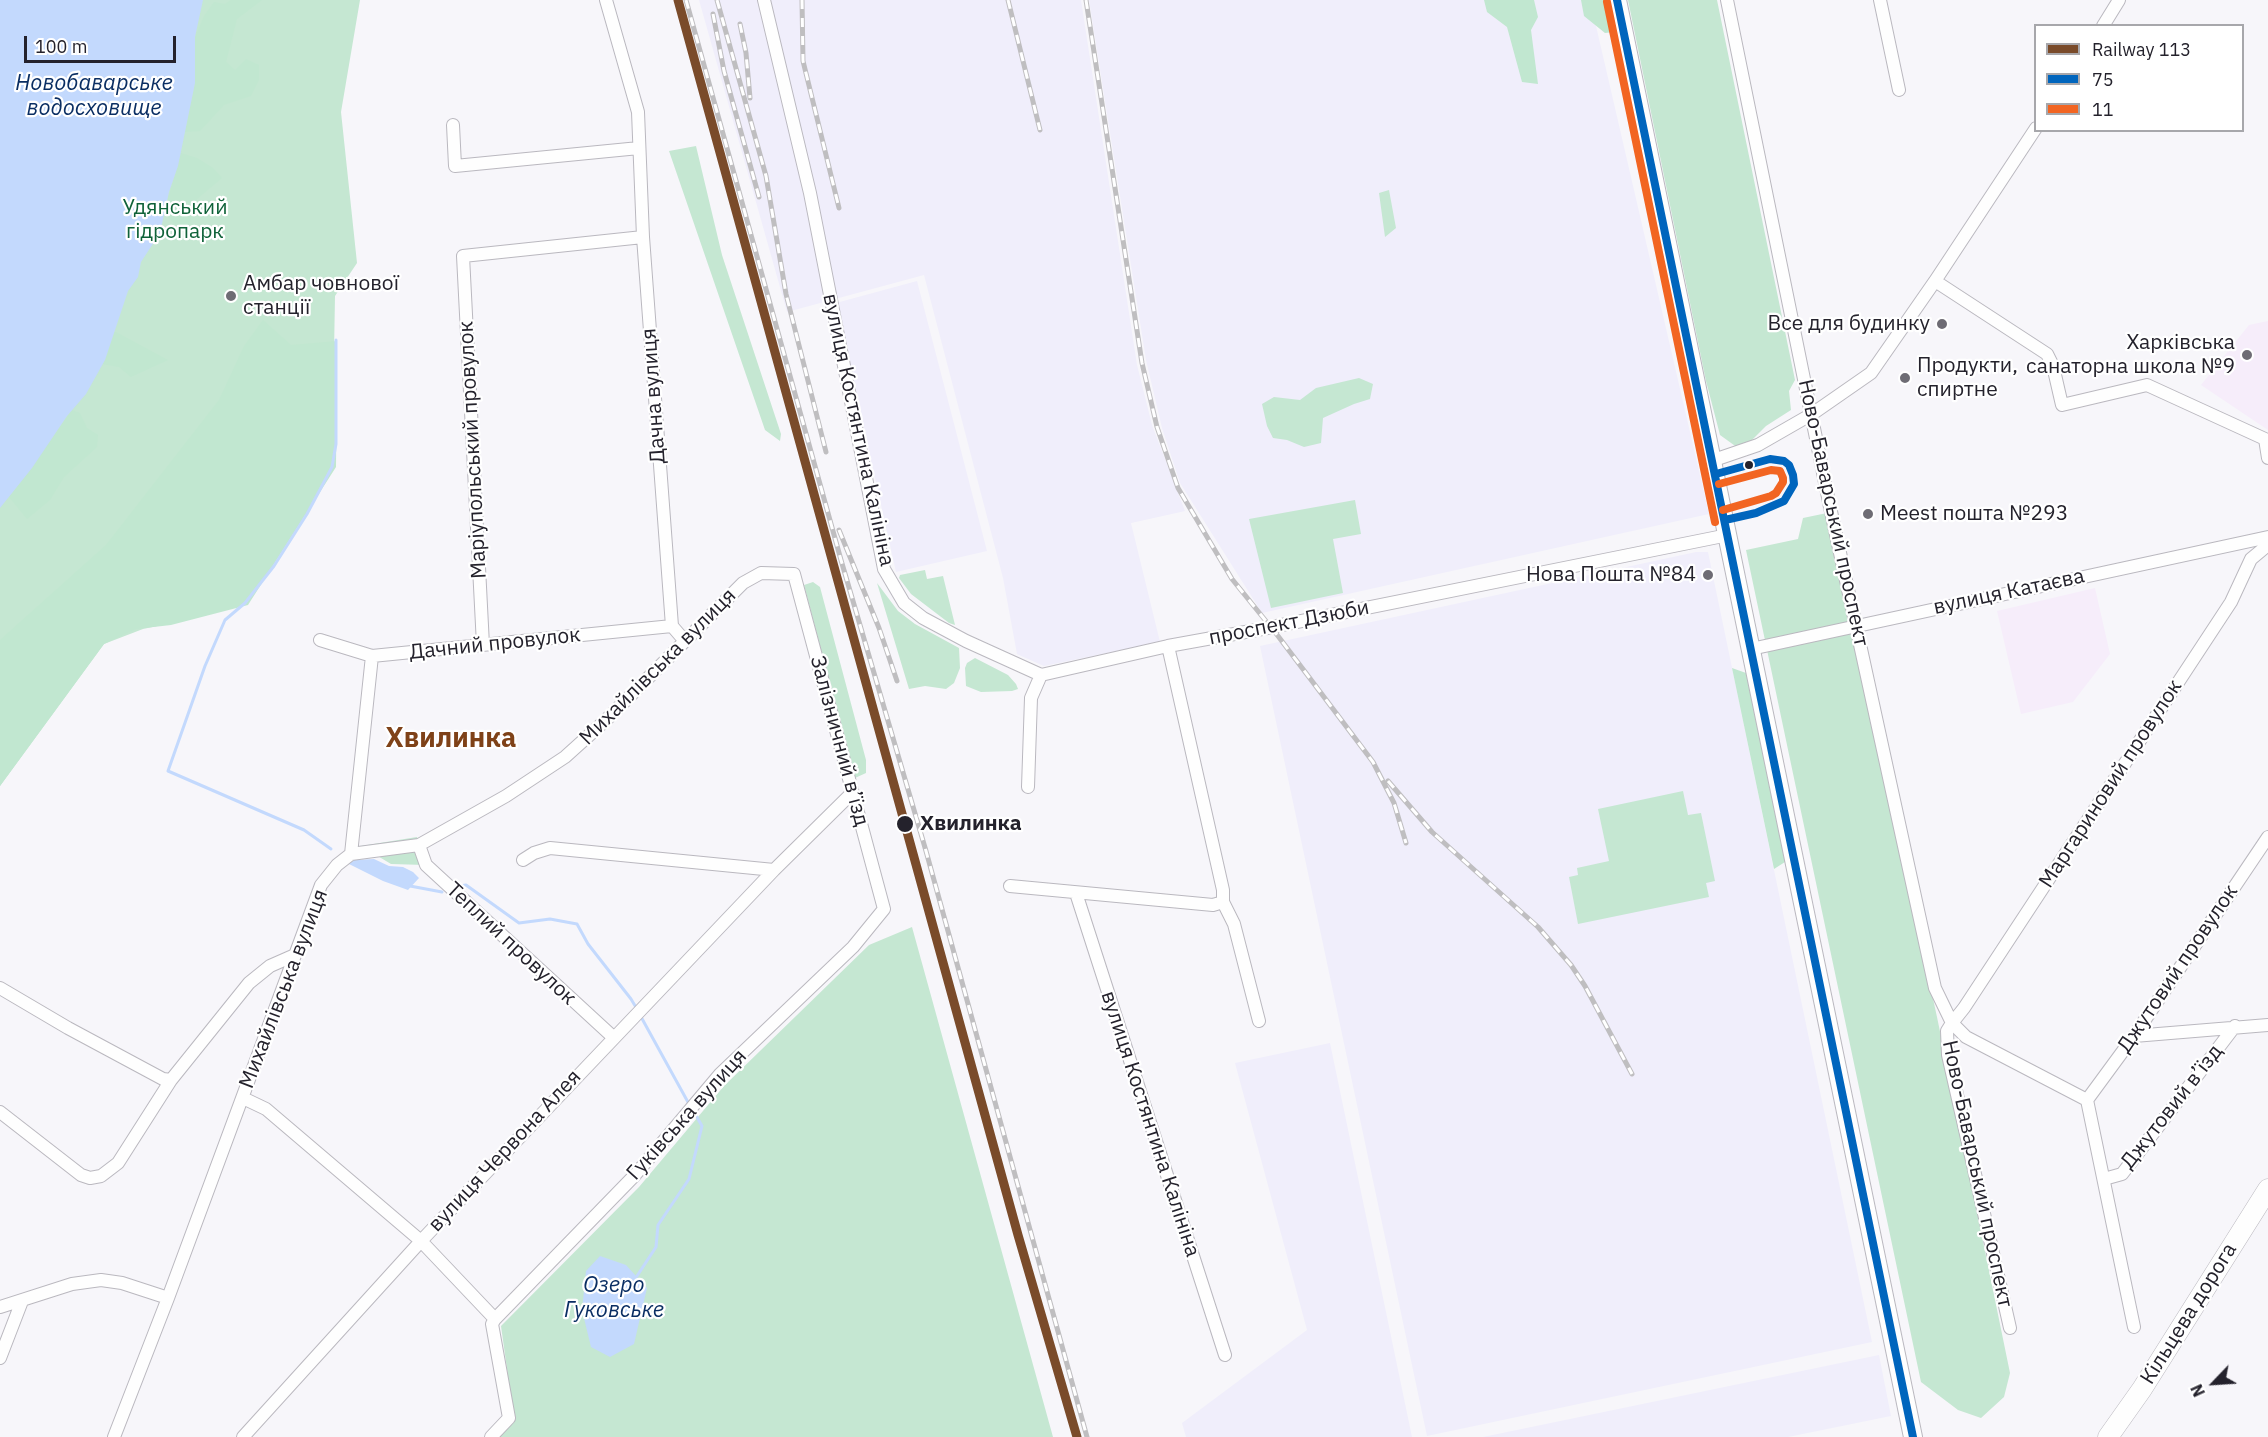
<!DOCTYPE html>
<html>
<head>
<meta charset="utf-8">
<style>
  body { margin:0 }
  #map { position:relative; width:2268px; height:1437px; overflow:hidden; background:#f7f6fa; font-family:"IBM Plex Sans",sans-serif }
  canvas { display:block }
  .legend { position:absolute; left:2034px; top:24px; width:210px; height:108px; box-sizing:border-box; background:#fff; border:2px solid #a7a7ab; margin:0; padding:8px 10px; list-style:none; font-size:18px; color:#24222c }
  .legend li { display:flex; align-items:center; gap:12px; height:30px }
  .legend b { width:30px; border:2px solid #a7a7ab }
  .north { position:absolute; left:2184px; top:1353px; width:60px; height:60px; -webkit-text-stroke:4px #fff; paint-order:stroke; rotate:245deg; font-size:16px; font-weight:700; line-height:24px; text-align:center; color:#24222c }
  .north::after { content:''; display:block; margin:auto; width:21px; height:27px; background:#24222c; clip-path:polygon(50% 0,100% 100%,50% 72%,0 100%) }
  .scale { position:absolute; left:24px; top:36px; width:152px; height:27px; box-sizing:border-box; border:3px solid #24222c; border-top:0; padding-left:8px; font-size:18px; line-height:21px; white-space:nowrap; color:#24222c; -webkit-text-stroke:4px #fff; paint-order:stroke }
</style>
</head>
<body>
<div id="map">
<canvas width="2268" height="1437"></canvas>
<ul class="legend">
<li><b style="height:8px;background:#7a4b2a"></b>Railway 113</li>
<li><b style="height:8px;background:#0065bd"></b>75</li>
<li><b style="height:8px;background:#f26522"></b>11</li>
</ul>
<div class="north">N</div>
<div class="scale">100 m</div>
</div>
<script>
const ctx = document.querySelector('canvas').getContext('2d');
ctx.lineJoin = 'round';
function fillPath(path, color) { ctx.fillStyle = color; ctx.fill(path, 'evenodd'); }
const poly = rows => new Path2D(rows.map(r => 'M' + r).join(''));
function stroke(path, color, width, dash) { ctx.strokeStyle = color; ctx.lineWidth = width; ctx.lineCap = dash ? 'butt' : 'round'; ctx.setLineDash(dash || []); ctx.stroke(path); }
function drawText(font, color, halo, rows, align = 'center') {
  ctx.font = font + ' "IBM Plex Sans",sans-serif'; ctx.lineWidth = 4.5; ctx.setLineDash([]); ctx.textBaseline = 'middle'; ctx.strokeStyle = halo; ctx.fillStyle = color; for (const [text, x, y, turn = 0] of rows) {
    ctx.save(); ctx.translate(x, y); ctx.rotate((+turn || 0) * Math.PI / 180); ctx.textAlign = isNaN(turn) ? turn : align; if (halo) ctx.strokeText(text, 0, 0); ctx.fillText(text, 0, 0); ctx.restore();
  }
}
fillPath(poly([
  [699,0,1081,0,1137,365,1152,425,1185,511,1131,523,1160,642,1044,666,1017,654,1003,578,924,275,787,312],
  [1089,0,1590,0,1709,514,1262,613,1180,483,1162,428,1146,360],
  [917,281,987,551,896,572,836,303],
  [1696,552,1708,552,1872,1342,1427,1436,1260,646],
  [1330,1043,1412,1437,1186,1437,1182,1423,1307,1330,1235,1063],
  [1879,1355,1891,1416,1788,1437,1483,1437]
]), '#f0eefb');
fillPath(poly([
  [2268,321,2268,430,2201,385,2249,325],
  [2095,588,2110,654,2073,702,2021,714,1997,611]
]), '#f6edfa');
fillPath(poly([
  [0,0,360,0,341,112,357,263,335,296,332,467,172,623,143,629,104,644,0,786],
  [1628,0,1717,0,1795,380,1789,391,1791,410,1766,426,1747,445,1738,448,1720,435,1706,381],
  [696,146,722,255,781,434,780,441,765,430,669,151],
  [1389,190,1396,228,1385,237,1379,193],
  [1359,378,1373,384,1370,399,1354,404,1323,418,1321,443,1304,447,1287,440,1273,438,1267,426,1262,404,1274,397,1300,400,1316,388],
  [1355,500,1361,534,1333,539,1343,593,1271,608,1249,519],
  [1827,513,1937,1017,2010,1373,2004,1397,1981,1418,1958,1410,1921,1382,1746,550,1798,539,1803,518],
  [925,570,927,579,943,576,955,625,949,623,911,594,899,578,900,575],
  [813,582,820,587,866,760,866,773,855,778,804,585],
  [877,583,898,611,915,624,959,648,960,668,954,683,946,689,925,686,909,689],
  [975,658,1008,675,1016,684,1018,689,1012,691,981,692,966,686,965,668,967,663],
  [1683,791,1688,815,1701,813,1715,881,1706,883,1709,897,1578,924,1569,877,1578,875,1577,868,1609,861,1598,809],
  [417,837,425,865,391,864,361,846],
  [912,927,1053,1437,499,1437,514,1419,501,1326,639,1187,724,1086,869,945]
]), '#c5e7d2');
fillPath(poly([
  [231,0,262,0,237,19,226,62,235,70,246,59,259,65,259,80,251,96,224,105,200,131,185,132,195,83,195,37,204,16,214,2,225,4],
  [1484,0,1534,0,1538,17,1531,30,1538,84,1522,82,1507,27,1487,12],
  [1581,0,1608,0,1614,32,1605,33,1584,16],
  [181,153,197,158,213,168,222,178,197,199,189,225,175,224,164,213],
  [263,320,291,345,337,341,336,467,248,605,171,625,136,629,104,644,0,786,0,640,106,545,219,400,244,346],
  [113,332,116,332,168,360,131,377,119,367,102,364],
  [72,410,80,413,87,428,98,435,97,447,64,477,50,500,27,519,9,497],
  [1732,668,1746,673,1785,862,1774,869]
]), '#c1e7d0');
fillPath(poly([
  [0,0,203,0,195,37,195,83,178,166,169,192,160,233,141,262,138,277,128,291,105,360,86,394,67,416,32,468,0,508],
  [374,859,389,866,403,867,413,872,419,878,408,890,383,881,349,864,354,860],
  [600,1256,626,1265,647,1288,634,1344,610,1357,591,1347,582,1310,586,1271]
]), '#c3d9fd');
stroke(poly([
  [331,849,304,830,168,771,205,666,225,620,245,603,274,566,307,514,332,467,336,444,336,340],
  [410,886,442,892],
  [460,886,466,885,519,923,550,919,577,924,588,944,631,999,637,1009],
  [640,1015,689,1104],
  [637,1276,656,1247,658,1225,689,1179,702,1126,694,1112]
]), '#c3d9fd', 3);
const minor = poly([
  [606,0,638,112,643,237,672,626,684,640],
  [764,0,810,193,884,569,904,603,923,618,966,641,1041,675,1168,646,1223,890,1223,902,1213,905,1010,886],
  [1727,0,1830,507,1935,988,1952,1023,1947,1031,1948,1055,2010,1328],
  [1880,0,1899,90],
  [2103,26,2119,0],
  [453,125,455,166,639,148],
  [1935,281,2047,354,2053,366,2062,405,2147,385,2265,439,2268,458],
  [1714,460,1758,445,1812,414,1871,373,1935,281,2036,128],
  [320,640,372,656,672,626],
  [483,645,463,256,643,237],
  [1168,646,1262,629,1728,535],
  [1751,649,2268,537],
  [1028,787,1031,698,1041,675],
  [419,845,426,865,613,1037],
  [351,854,372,656],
  [523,860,534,853,550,848,774,870],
  [1076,893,1225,1355],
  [1223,902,1234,924,1259,1021],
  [0,988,68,1028,163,1079,171,1080],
  [2134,1036,2268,1025],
  [243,1098,266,1109,421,1241,495,1319],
  [2087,1100,2134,1036,2268,837],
  [0,1112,81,1175,90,1178,101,1176,118,1163,171,1080,249,983,270,966,295,955],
  [2104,1179,2122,1174,2235,1026],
  [0,1307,72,1284,101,1280,122,1283,168,1298],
  [2134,1327,2087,1100,1966,1037,1952,1023,1964,1008,2231,602,2251,559,2268,545],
  [0,1358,22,1301],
  [114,1437,168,1298,321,885,337,865,351,854,419,845,506,796,565,757,606,720,743,583,761,573,794,574,884,909,853,947,720,1074,635,1175,495,1319,492,1324,509,1418,491,1437],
  [243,1437,421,1241,774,870,852,793]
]);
const primary = poly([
  [1617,0,1913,1437]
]);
const trunk = poly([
  [2108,1437,2142,1389,2268,1189]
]);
stroke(minor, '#bab8bf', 14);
stroke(primary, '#bab8bf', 20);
stroke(trunk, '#bab8bf', 21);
stroke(minor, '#fefefe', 12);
stroke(primary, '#fefefe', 18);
stroke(trunk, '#fefefe', 20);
const rail = poly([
  [686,0,841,560,926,851,1087,1437],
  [717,0,766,176,786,294,826,452],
  [802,0,803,61,839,208],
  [1008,0,1040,130],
  [1086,0,1142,363,1157,427,1178,488,1232,579,1278,636,1373,762,1394,803,1406,843],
  [713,14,724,71,759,197],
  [740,24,746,53,750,98],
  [839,530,879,628,897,681],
  [1388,781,1432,832,1538,927,1571,965,1585,986,1632,1074]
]);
stroke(rail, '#bfbec0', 5);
stroke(rail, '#fff', 3, [9]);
stroke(poly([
  [1617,0,1913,1437],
  [1716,474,1770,459,1784,461,1789,465,1793,475,1794,484,1784,501,1756,513,1725,520]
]), '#0065bd', 8);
stroke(poly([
  [1607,2,1715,522],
  [1719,484,1771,470,1780,471,1783,478,1783,482,1776,493,1771,496,1723,510]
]), '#f26522', 8);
stroke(poly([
  [678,0,1018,1235,1077,1437]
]), '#7a4b2a', 9);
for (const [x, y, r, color] of [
  [231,296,6,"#6e6c74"],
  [1942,324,6,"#6e6c74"],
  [2247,355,6,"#6e6c74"],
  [1905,378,6,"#6e6c74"],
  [1749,465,5,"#24222c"],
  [1868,514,6,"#6e6c74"],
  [1708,575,6,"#6e6c74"],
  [905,824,9,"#24222c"]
]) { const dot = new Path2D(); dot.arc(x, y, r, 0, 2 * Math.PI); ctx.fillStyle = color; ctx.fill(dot); stroke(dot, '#fff', 2); }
drawText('21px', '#0f6239', '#fff', [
  ["Удянський",175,208],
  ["гідропарк",175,232]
]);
drawText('21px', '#24222c', '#fff', [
  ["Амбар човнової",243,284],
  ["станції",243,308],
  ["Все для будинку",1930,324,"right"],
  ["Харківська",2235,343,"right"],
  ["санаторна школа №9",2235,367,"right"],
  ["Продукти,",1917,366],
  ["спиртне",1917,390],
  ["Meest пошта №293",1880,514],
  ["Нова Пошта №84",1696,575,"right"]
], 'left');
drawText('21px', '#24222c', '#fff', [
  ["Дачна вулиця",654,396,-94],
  ["вулиця Костянтина Калініна",858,430,78],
  ["Маріупольський провулок",473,450,-93],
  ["Ново-Баварський проспект",1833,513,78],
  ["вулиця Катаєва",2009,592,-12],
  ["проспект Дзюби",1289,623,-11],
  ["Дачний провулок",495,644,-6],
  ["Михайлівська вулиця",658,667,-45],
  ["Залізничний в’їзд",839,741,75],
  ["Маргариновий провулок",2111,784,-57],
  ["Теплий провулок",511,944,43],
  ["Джутовий провулок",2178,969,-56],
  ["Михайлівська вулиця",284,989,-69],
  ["Джутовий в’їзд",2172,1107,-52],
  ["Гуківська вулиця",687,1115,-48],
  ["вулиця Костянтина Калініна",1150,1124,72],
  ["вулиця Червона Алея",505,1151,-47],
  ["Ново-Баварський проспект",1977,1174,78],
  ["Кільцева дорога",2189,1314,-58]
]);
drawText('bold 21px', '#24222c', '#fff', [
  ["Хвилинка",920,824]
], 'left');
drawText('italic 22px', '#0a2e63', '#fff', [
  ["Новобаварське",94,84],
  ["водосховище",94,109],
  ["Озеро",614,1286],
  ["Гуковське",614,1311]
]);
drawText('bold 27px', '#7f4218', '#fff', [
  ["Хвилинка",451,739]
]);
</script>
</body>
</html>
